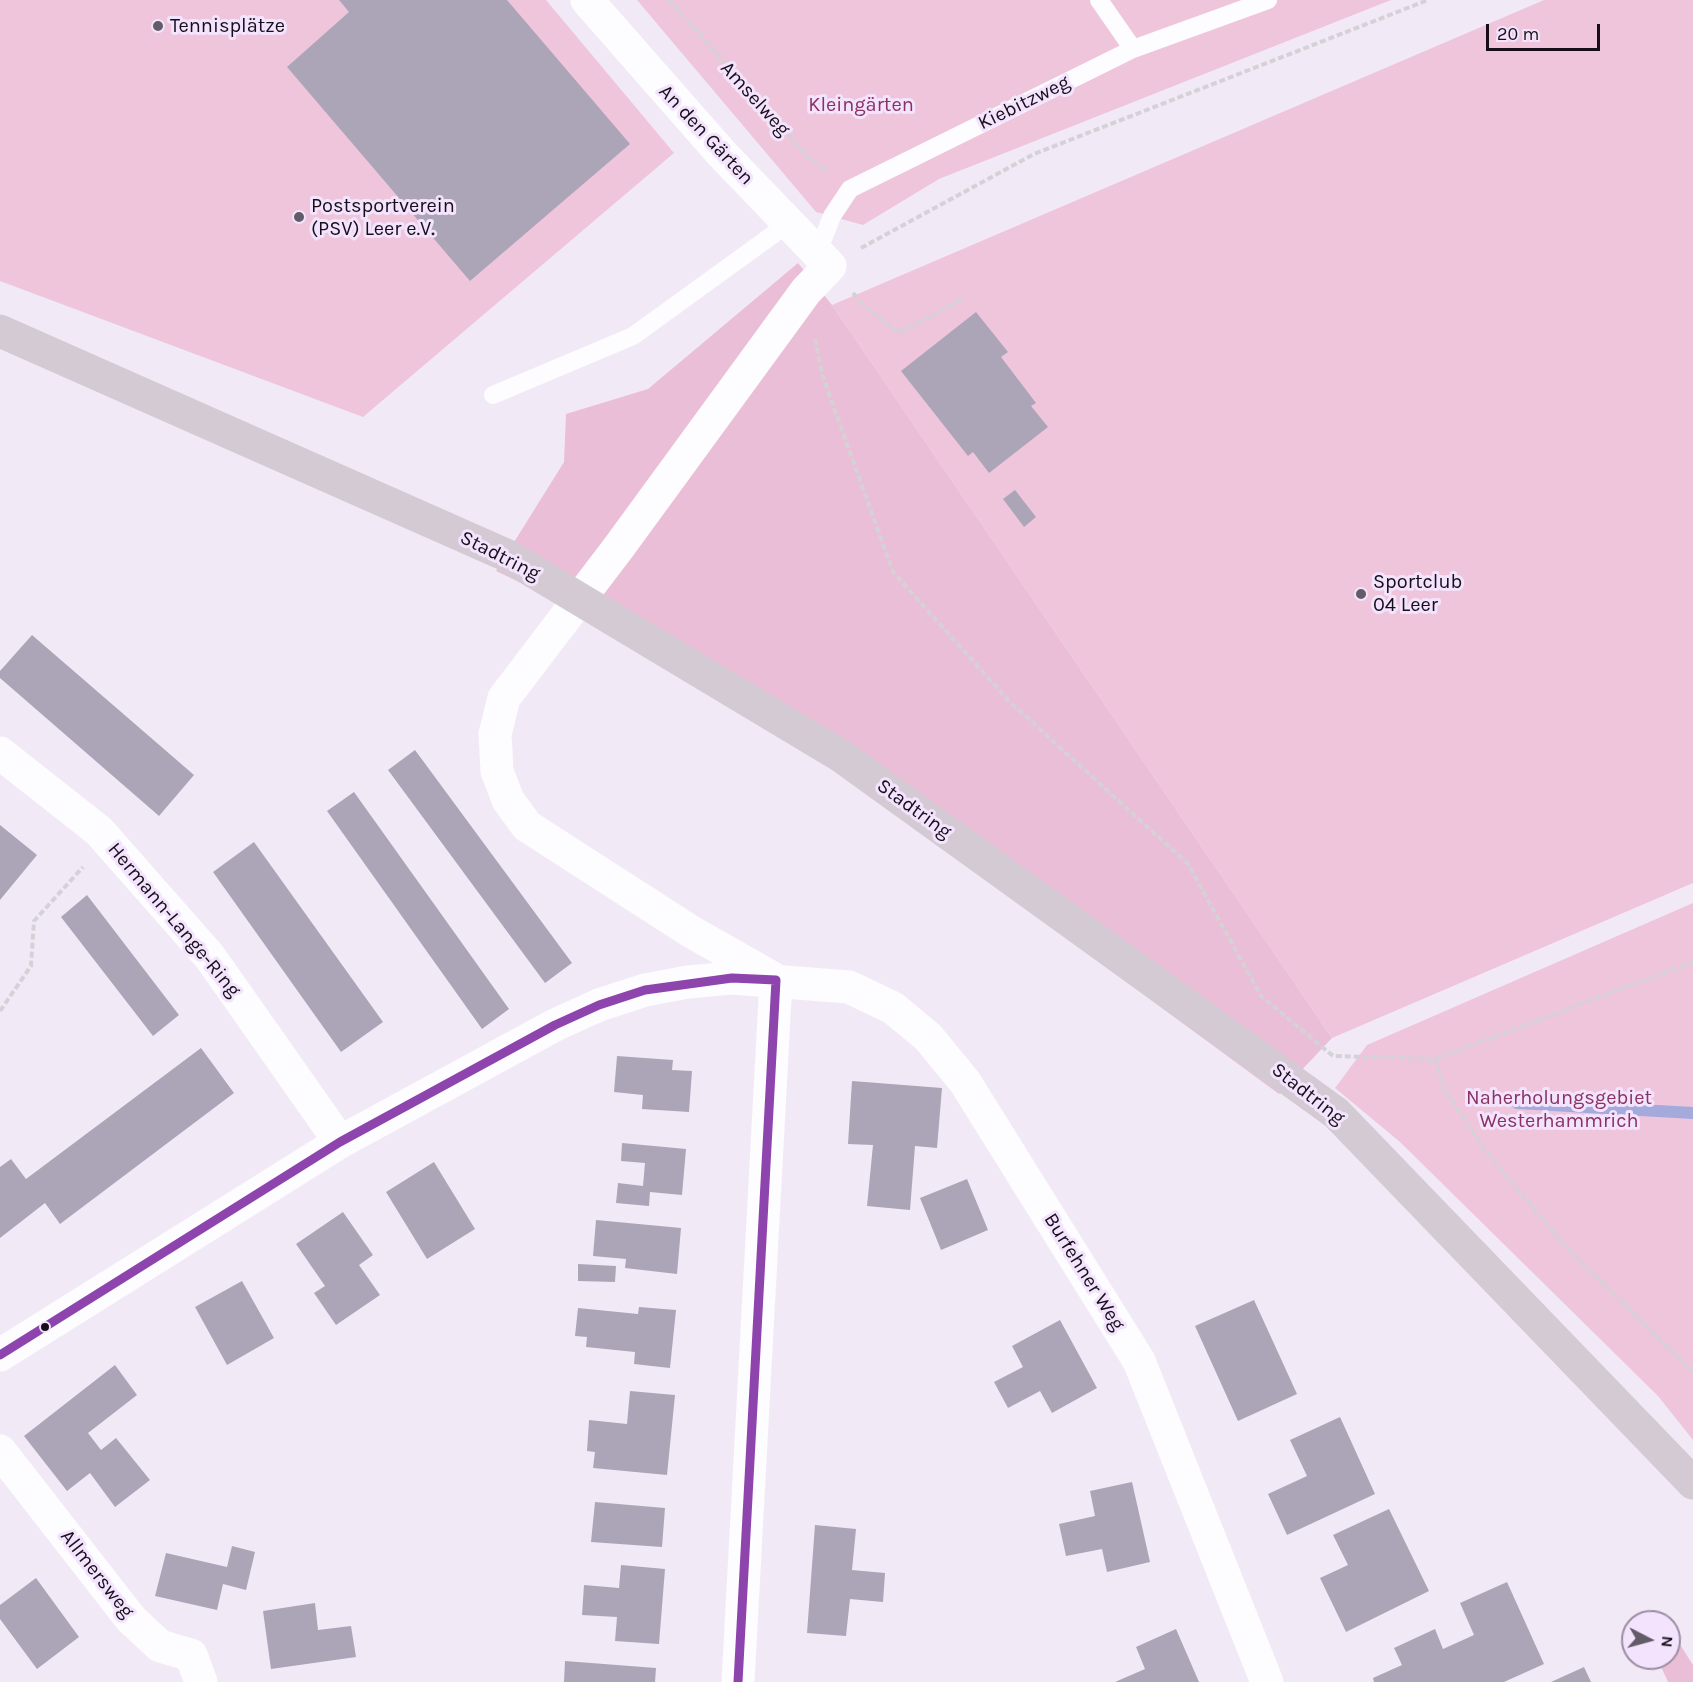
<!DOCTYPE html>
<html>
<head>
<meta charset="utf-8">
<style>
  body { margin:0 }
  #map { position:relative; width:1693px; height:1682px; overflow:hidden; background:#f2e9f7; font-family:Karla,sans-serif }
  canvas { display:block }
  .north { position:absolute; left:1621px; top:1610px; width:60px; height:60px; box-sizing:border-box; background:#f3e3fd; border:2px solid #9b8ea2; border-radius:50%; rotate:96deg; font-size:16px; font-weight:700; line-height:24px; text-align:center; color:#160f1a }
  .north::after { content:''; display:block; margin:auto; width:21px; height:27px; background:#635b67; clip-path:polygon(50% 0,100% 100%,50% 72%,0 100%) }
  .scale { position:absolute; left:1486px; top:24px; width:114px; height:27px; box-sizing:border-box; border:3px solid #160f1a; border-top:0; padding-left:8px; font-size:18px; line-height:21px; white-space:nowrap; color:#160f1a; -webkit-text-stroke:4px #f3e3fd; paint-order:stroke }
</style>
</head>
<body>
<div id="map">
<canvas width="1693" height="1682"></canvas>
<div class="north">N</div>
<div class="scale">20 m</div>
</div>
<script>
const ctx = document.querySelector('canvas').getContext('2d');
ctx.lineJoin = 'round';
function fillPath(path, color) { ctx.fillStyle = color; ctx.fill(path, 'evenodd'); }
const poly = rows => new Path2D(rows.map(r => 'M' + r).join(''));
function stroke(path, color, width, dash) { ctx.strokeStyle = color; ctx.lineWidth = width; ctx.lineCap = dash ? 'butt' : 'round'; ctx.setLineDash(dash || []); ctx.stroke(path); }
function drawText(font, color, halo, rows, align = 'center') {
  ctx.font = font + ' Karla,sans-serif'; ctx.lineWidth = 6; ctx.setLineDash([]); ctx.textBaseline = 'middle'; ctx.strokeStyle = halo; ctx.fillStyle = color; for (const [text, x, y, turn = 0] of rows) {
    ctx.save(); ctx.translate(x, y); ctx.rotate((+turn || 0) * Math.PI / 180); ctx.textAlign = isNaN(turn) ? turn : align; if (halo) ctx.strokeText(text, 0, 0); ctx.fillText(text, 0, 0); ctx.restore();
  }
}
fillPath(poly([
  [0,0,546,0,674,153,363,417,0,281],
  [637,0,1391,0,939,179,863,225,816,212],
  [1544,0,1693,0,1693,883,1332,1038,832,305],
  [1693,903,1693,1440,1658,1396,1400,1142,1335,1088,1367,1045]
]), '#efc5dc');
fillPath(poly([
  [798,263,832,305,1332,1038,1279,1094,835,768,544,594,496,571,564,462,566,414,648,389],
  [1669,1627,1693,1665,1693,1682,1668,1682,1657,1658,1669,1658]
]), '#ebbed7');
stroke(poly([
  [1517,1103,1693,1113]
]), '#a4aadc', 12);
fillPath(poly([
  [339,0,507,0,630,144,470,281,287,67,349,12],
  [976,312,1008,352,1001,357,1036,403,1031,406,1048,427,989,473,973,452,968,456,901,371],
  [1015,490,1036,517,1024,527,1003,499],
  [32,635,194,775,159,816,0,678,0,671],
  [415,750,572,963,545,983,388,770],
  [354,792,509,1009,482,1029,327,811],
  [0,825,37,855,0,900],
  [254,842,383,1022,341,1052,213,872],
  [87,895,179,1015,153,1036,61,917],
  [201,1048,234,1093,60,1224,45,1203,0,1238,0,1167,11,1159,26,1179],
  [617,1056,673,1060,672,1070,692,1071,689,1112,642,1109,643,1095,614,1092],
  [852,1081,942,1088,937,1148,915,1146,910,1210,867,1206,873,1145,848,1144],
  [622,1143,686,1149,682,1195,650,1192,649,1206,616,1203,618,1183,643,1186,645,1163,621,1161],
  [434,1162,475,1229,427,1259,386,1192],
  [967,1179,988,1230,941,1250,920,1198],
  [343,1212,373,1255,359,1265,380,1295,336,1325,314,1293,325,1286,296,1244],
  [596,1220,681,1228,677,1274,625,1268,626,1259,593,1256],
  [578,1264,616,1266,615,1282,578,1281],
  [242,1281,274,1338,227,1365,195,1307],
  [1254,1300,1297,1394,1238,1421,1195,1326],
  [639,1307,676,1310,670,1368,634,1364,635,1352,586,1347,587,1337,575,1336,578,1308,638,1314],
  [1060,1320,1097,1388,1052,1413,1040,1391,1008,1408,994,1382,1023,1367,1012,1346],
  [115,1365,137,1395,88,1433,101,1450,116,1438,150,1480,115,1507,90,1473,67,1491,24,1436],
  [630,1391,675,1395,667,1475,593,1468,595,1452,587,1451,589,1420,627,1424],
  [1340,1417,1375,1494,1287,1535,1268,1494,1307,1476,1290,1440],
  [1132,1482,1150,1562,1107,1572,1102,1549,1066,1556,1059,1524,1095,1516,1090,1491],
  [595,1502,665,1508,662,1547,591,1542],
  [1389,1509,1429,1591,1346,1632,1320,1578,1348,1565,1333,1535],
  [815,1525,856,1529,852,1570,885,1573,883,1602,850,1599,846,1636,807,1633],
  [232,1546,255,1552,246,1590,223,1584,217,1610,155,1596,166,1553,227,1567],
  [621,1565,665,1569,659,1644,615,1641,617,1617,582,1615,584,1585,619,1588],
  [36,1578,79,1637,37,1669,0,1619,0,1605],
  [1507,1582,1544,1664,1504,1682,1374,1682,1373,1678,1402,1665,1394,1648,1435,1629,1443,1649,1474,1635,1460,1603],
  [315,1603,318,1630,351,1626,356,1657,271,1669,263,1611],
  [1176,1629,1199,1682,1115,1682,1145,1669,1136,1647],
  [565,1661,656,1668,655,1682,564,1682],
  [1584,1667,1591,1682,1551,1682]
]), '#aca5b8');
stroke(poly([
  [669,0,808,157,828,172],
  [861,248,1034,154,1428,0],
  [853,293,863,305,899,333,963,299],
  [815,339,823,377,893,572,1010,702,1188,864,1261,996,1333,1056,1435,1059,1693,962],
  [0,1011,31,966,34,921,83,867],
  [1435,1059,1444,1089,1487,1153,1566,1247,1693,1372]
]), '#d4d2d6', 4, [6, 3]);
stroke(poly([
  [1099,0,1133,49],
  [818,252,832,216,850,189,1133,49,1268,0],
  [493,395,633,336,789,223]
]), '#fdfcfe', 18);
stroke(poly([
  [587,0,723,155,830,266,806,291,619,547,504,698,495,734,497,771,508,800,527,826,690,931,771,977],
  [0,753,99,831,210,957,340,1142],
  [0,1355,340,1142,555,1025,599,1005,645,990,688,982,732,978,849,987,893,1008,928,1037,965,1082,1139,1361,1267,1682],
  [0,1451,131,1619,160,1646,191,1655,201,1682],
  [738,1682,776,980]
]), '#fdfcfe', 33);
stroke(poly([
  [0,331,506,555,841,756,1336,1113,1693,1483]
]), '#d4cad4', 33);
stroke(poly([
  [0,1355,340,1142,555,1025,599,1005,645,990,732,978,776,980],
  [738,1682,776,980]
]), '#8e44ad', 9);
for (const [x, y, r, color] of [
  [158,26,6,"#635b67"],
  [299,217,6,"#635b67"],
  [1361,594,6,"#635b67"],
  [45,1327,5,"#160f1a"]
]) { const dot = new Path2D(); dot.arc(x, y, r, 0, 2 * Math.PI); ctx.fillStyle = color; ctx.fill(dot); stroke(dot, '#f3e3fd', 2); }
drawText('20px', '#160f1a', '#f3e3fd', [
  ["Tennisplätze",170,26],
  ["Postsportverein",311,206],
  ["(PSV) Leer e.V.",311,229],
  ["Sportclub",1373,582],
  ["04 Leer",1373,605]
], 'left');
drawText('20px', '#160f1a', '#f3e3fd', [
  ["Amselweg",755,99,48],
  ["Kiebitzweg",1024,103,-26],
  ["An den Gärten",706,135,47],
  ["Stadtring",500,556,27],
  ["Stadtring",914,809,36],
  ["Hermann-Lange-Ring",174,920,50],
  ["Stadtring",1308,1094,38],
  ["Burfehner Weg",1084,1272,58],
  ["Allmersweg",97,1574,52]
]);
drawText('20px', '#8a3260', '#f3e3fd', [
  ["Kleingärten",861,105],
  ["Naherholungsgebiet",1559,1098],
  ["Westerhammrich",1559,1121]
]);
</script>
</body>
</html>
